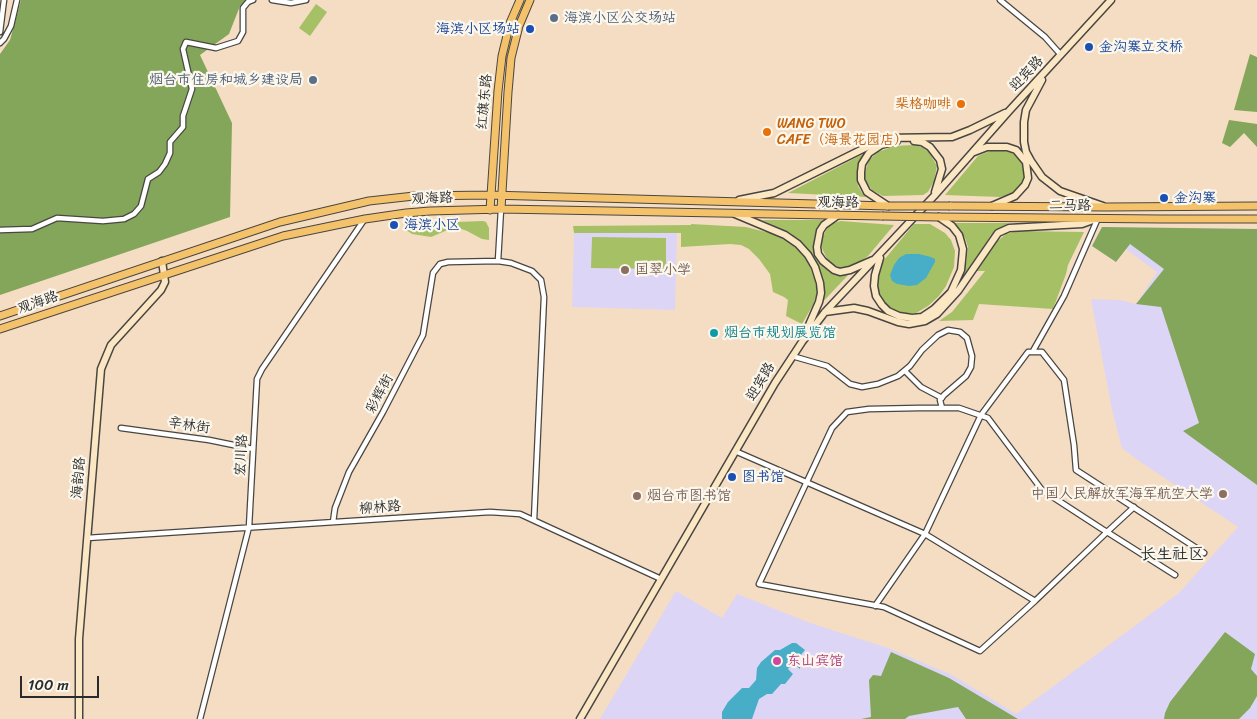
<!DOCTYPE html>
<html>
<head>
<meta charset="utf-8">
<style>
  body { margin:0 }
  #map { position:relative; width:1257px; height:719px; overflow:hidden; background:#f4ddc2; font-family:Sriracha,sans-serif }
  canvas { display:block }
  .scale { position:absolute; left:20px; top:676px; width:79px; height:22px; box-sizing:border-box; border:2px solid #2b2b2b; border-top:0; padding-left:6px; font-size:15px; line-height:18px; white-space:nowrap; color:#2b2b2b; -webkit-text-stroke:4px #fbf7ec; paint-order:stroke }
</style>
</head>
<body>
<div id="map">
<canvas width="1257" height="719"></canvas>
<div class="scale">100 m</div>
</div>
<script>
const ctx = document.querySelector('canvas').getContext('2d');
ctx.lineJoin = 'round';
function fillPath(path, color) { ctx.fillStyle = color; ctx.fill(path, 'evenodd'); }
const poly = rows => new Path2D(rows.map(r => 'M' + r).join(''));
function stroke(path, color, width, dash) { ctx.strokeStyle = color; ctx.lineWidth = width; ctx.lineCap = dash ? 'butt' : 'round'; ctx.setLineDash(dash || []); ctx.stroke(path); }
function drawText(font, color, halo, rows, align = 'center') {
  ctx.font = font + ' Sriracha,"LXGW WenKai TC",sans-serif'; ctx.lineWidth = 4.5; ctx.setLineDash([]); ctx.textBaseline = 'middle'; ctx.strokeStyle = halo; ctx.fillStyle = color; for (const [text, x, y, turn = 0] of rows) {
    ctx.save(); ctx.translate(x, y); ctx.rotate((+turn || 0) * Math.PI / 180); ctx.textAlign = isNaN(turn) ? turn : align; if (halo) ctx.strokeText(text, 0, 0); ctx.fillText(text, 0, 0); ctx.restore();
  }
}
fillPath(poly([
  [1102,227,1257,229,1257,719,600,719,676,591,722,618,737,594,813,624,888,648,952,675,1016,714,1179,593,1238,527,1139,461,1122,448,1112,410,1091,299,1120,300,1136,304,1157,272,1126,249,1116,262,1092,246],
  [574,233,677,233,675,310,572,307]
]), '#ddd5f6');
fillPath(poly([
  [316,4,327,12,310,36,299,28],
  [913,145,922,147,929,152,937,166,934,181,928,192,923,195,883,196,872,190,867,183,864,175,869,160,878,152,894,146],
  [999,149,1014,154,1022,164,1024,178,1017,190,1011,194,1000,197,945,195,978,156,992,150],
  [867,152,860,160,857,169,858,186,862,193,867,197,788,193],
  [762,220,826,220,816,231,814,239,815,254,823,266,833,272,850,273,819,306,822,285,819,270,815,260,805,247,790,233],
  [483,221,486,222,489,228,489,240,482,239,467,231,459,228,450,229,431,237,412,234,403,228,431,223],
  [841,221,894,225,868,256,851,268,843,269,832,264,827,259,821,246,821,240,828,227,833,223],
  [955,223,1009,223,991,235,960,285,966,264,968,247,965,238],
  [691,224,746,227,770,233,789,242,800,251,808,262,815,280,817,293,813,305,802,324,786,316,788,300,784,297,773,292,770,274,759,259,749,249,741,245,730,244,681,247,681,233,574,233,573,226,691,225],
  [914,224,930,224,945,233,951,240,955,251,954,267,946,286,939,296,928,306,916,313,904,314,894,311,886,305,881,299,877,282,879,270,884,260],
  [1018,231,1084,232,1068,265,1066,274,1053,309,979,304,973,320,939,321,952,312,985,271,976,271,995,243,1006,234],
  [592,237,666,238,666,269,591,268]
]), '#a6c066');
fillPath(poly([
  [21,0,248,0,240,6,229,34,200,55,232,123,230,217,0,295,0,54,10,40],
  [1250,54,1257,57,1257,112,1234,110],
  [1229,120,1257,124,1257,147,1244,133,1230,147,1222,143],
  [1102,227,1257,229,1257,485,1183,431,1199,423,1161,307,1136,304,1164,269,1130,244,1116,262,1092,246],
  [1225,632,1255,654,1251,669,1257,676,1257,696,1250,708,1239,719,1164,719,1165,713,1170,702],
  [891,652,949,678,1018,719,966,719,958,707,909,716,905,719,861,719,871,717,869,680,873,675,881,676]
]), '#84a65b');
fillPath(poly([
  [906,254,919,254,931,257,935,259,935,262,926,278,917,285,909,286,897,284,892,281,890,275,894,265,899,258],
  [792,643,796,643,805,650,800,656,800,669,793,663,788,669,793,674,785,684,781,684,772,694,767,694,759,699,752,719,722,719,722,712,728,702,742,688,749,688,756,680,757,668,761,662,775,650,780,650]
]), '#48aec7');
const street = poly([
  [272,0,291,3,306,0],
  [1000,0,1045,37,1061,55],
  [0,32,4,0],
  [0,43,4,39,11,26,17,0],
  [501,209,498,261,511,263,532,271,541,280,544,297,534,520],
  [0,230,32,229,57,218,103,221,124,219,134,214,141,206,148,179,159,172,165,164,170,153,170,142,183,127,183,116,192,89,183,49,186,42,216,48,238,41,243,32,243,8,248,2,253,0],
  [1033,351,1064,296,1098,218],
  [792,356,827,366,850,384,862,387,878,384,898,376,910,366,922,350,938,335,948,330,960,332,967,338,972,356,971,367,966,376,944,395,940,400,942,408],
  [905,371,921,387,942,398],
  [121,428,209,440,253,449],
  [735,451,925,534,1035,601],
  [1134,507,1107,532,1035,601,980,651,884,607,759,584,832,428,847,412,869,409,919,408,959,408,988,418,1042,490,1102,529,1107,532,1175,575],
  [333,522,335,508,349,472,383,412,423,335,433,273,440,264,448,262,498,261],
  [87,538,490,512,520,514,661,579],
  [875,606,925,534,981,415,1028,352,1042,352,1064,380,1074,445,1076,470,1204,553],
  [200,719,249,527,257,379,262,369,364,220]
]);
const secondary = poly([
  [1042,80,1026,110,1024,122,1024,142,1026,152,1031,161,1042,177,1060,191,1103,206],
  [914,141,922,142,930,147,940,160,942,169,935,192],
  [974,152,987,147,1007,147,1016,150,1026,162,1028,178,1025,185,1015,196,992,206],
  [739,200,774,193,885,138,952,137,970,130,1005,113],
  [888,206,867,192,861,180,861,172,862,164,869,153,881,145,897,141],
  [735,214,785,235,798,244,808,255,815,267,820,283,821,293,819,302,805,334],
  [838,215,824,225,820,231,817,247,818,254,823,261,834,270,840,272,850,270,873,260],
  [880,258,875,275,874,286,876,296,882,305,888,311,899,316,912,318,922,317,934,309,951,292,961,270,962,260,963,249,959,235,952,226,939,217],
  [825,312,854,308,868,311,898,322,909,324,925,321,937,314,958,291,998,233,1009,228,1082,224,1096,219],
  [79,719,79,639,101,369,111,345,161,290,165,282,162,261],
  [580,719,775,383,802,342,825,312,934,196,1009,111,1111,0]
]);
const primary = poly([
  [950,206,1107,207,1257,206],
  [501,209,508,92,511,58,519,26,530,0],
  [490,210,498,91,502,56,510,23,520,0],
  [939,217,1162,219,1257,219],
  [0,316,280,222,369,201,414,196,490,195,888,206],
  [0,329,283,236,365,219,406,213,430,211,501,209,882,216]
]);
stroke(street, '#494642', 7);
stroke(secondary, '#494642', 9);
stroke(primary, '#494642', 9);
stroke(street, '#fff', 4.5);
stroke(secondary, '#fbe7c3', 6);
stroke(primary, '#f4c26a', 7);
const primaryBridge = poly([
  [888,206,950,206],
  [882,216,939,217]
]);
stroke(primaryBridge, '#494642', 9, []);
stroke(primaryBridge, '#f4c26a', 7);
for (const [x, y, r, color] of [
  [554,18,5,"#5c6f8a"],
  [530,29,5,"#1a4fb4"],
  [1089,47,5,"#1a4fb4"],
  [313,80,5,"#5c6f8a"],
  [961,104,5,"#e8710a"],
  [767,132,5,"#e8710a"],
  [1164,198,5,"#1a4fb4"],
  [394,225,5,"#1a4fb4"],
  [625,270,5,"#8d6e63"],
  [714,333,5,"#0f9aa8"],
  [732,477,5,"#1a4fb4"],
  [1223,494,5,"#8d6e63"],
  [637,496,5,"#8d6e63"],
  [777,661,5,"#d1479c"]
]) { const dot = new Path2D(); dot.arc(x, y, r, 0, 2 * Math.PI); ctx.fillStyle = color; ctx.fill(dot); stroke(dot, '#fbf7ec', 2); }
drawText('14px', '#4e5e75', '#fbf7ec', [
  ["海滨小区公交场站",564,18],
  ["烟台市住房和城乡建设局",303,80,"right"]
], 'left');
drawText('14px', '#164399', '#fbf7ec', [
  ["海滨小区场站",520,29,"right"],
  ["金沟寨立交桥",1099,47],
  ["金沟寨",1174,198],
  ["海滨小区",404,225],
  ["图书馆",742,477]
], 'left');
drawText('14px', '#2b2b2b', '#fbf7ec', [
  ["迎宾路",1027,74,-47],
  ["红旗东路",485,102,-85],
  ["观海路",432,199,-3],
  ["观海路",838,203,1],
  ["二马路",1070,206,1],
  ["观海路",38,303,-19],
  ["迎宾路",761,382,-59],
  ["彩辉街",380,394,-62],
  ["辛林街",189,426,8],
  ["宏川路",242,455,-87],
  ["海韵路",79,478,-85],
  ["柳林路",380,508,-4]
]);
drawText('14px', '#c56008', '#fbf7ec', [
  ["棐格咖啡",951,104],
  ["WANG TWO",777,124,"left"],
  ["CAFE（海景花园店）",777,140,"left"]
], 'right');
drawText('14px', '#785e54', '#fbf7ec', [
  ["国翠小学",635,270],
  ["中国人民解放军海军航空大学",1213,494,"right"],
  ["烟台市图书馆",647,496]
], 'left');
drawText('14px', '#0d838f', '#fbf7ec', [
  ["烟台市规划展览馆",724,333]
], 'left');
drawText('14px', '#b23c85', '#fbf7ec', [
  ["东山宾馆",787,661]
], 'left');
drawText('16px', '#2b2b2b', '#fbf7ec', [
  ["长生社区",1172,555]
]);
</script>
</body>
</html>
